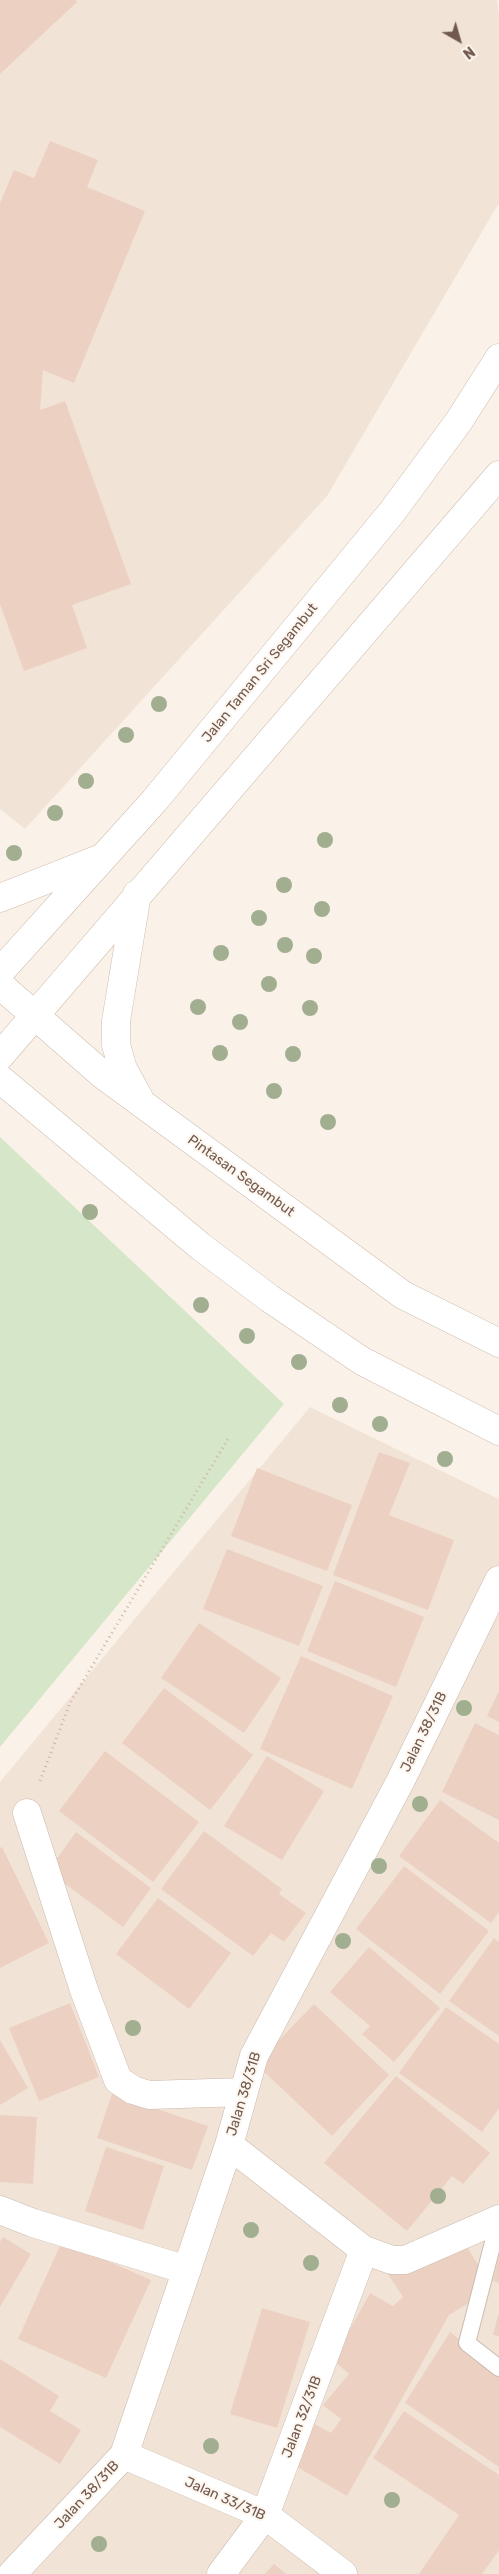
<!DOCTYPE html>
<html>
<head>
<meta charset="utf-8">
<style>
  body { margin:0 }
  #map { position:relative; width:499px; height:2574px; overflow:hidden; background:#faf2e8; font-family:Rubik,sans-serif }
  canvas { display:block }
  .north { position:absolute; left:434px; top:15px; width:50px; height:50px; -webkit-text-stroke:4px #fdf6ee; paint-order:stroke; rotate:142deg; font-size:14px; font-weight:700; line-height:20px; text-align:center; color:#71594f }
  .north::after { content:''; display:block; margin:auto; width:18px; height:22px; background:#71594f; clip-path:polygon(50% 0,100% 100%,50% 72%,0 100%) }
</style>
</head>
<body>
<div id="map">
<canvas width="499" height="2574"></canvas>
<div class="north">N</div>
</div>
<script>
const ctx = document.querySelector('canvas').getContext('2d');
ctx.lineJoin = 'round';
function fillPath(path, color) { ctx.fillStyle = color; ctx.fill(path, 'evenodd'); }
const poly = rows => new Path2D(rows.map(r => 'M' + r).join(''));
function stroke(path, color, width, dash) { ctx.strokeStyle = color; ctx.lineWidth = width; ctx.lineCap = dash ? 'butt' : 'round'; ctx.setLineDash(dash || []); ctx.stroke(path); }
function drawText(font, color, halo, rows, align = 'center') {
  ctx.font = font + ' Rubik,sans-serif'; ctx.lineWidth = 4; ctx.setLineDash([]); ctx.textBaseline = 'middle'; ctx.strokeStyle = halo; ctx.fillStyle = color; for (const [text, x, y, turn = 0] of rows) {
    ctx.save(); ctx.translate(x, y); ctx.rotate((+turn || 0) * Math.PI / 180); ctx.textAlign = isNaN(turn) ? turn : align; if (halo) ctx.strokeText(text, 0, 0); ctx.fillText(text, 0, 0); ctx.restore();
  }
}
fillPath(poly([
  [0,0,497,0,499,17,499,203,327,496,25,829,0,809],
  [310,1407,499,1499,499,2574,0,2574,0,1782]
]), '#f1e4d7');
fillPath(poly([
  [0,1137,284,1404,0,1747]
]), '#d6e6c8');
fillPath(poly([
  [0,0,75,0,77,2,0,74],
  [50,141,98,160,87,187,145,211,74,383,43,370,40,410,65,401,131,584,72,605,87,648,24,671,0,604,0,203,14,170,34,178],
  [379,1452,410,1463,389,1515,454,1540,428,1610,333,1575],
  [257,1468,352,1505,327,1571,231,1536],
  [227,1549,323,1586,299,1646,203,1609],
  [335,1581,424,1617,396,1687,307,1651],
  [199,1623,281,1678,244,1733,161,1678],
  [301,1656,393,1696,352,1789,260,1749],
  [164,1688,253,1755,210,1810,122,1743],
  [499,1691,499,1722,487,1716],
  [475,1723,499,1735,499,1820,442,1792],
  [105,1751,199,1822,153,1882,59,1811],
  [267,1756,324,1791,282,1860,224,1826],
  [440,1800,499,1843,499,1912,491,1923,399,1856],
  [204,1831,282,1889,279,1894,306,1913,284,1942,271,1933,253,1956,161,1889],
  [76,1832,151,1888,123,1927,48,1871],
  [2,1847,49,1943,0,1968,0,1848],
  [404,1866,489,1931,440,1994,356,1929],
  [158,1898,231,1953,189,2009,116,1954],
  [494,1938,499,1942,499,2036,449,2001],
  [369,1947,440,2008,394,2062,362,2034,370,2026,330,1992],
  [70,2003,99,2077,39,2101,9,2028],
  [314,2004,389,2075,332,2136,256,2064],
  [446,2007,499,2044,499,2108,482,2132,399,2073],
  [0,2040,28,2088,0,2105],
  [396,2076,490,2153,463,2184,452,2176,407,2231,324,2163],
  [112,2094,208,2126,192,2170,97,2138],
  [0,2115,37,2117,33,2184,0,2182],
  [106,2147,164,2166,143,2230,85,2211],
  [3,2237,31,2254,0,2307,0,2242],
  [62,2241,151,2280,106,2378,18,2339],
  [464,2242,482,2271,469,2303,449,2315,347,2496,290,2463,309,2421,331,2433,341,2419,323,2405,349,2374,333,2360,370,2293,393,2306,403,2297,386,2271],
  [498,2259,499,2259,499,2283,493,2281],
  [262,2308,310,2322,277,2428,230,2414],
  [498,2315,499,2315,499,2336,493,2335],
  [450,2332,499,2370,499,2467,405,2403],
  [0,2359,59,2396,50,2411,81,2430,60,2464,0,2427],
  [404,2411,499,2475,499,2550,482,2574,419,2574,459,2515,373,2458],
  [274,2564,286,2574,265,2574]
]), '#ecd1c3');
const lane = poly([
  [499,2219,467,2343,499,2368]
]);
const street = poly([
  [27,1813,84,1990,118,2080,133,2090,149,2095,244,2092],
  [229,2145,364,2250,392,2260,405,2260,499,2219],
  [0,2210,33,2223,187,2270],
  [124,2455,265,2515,343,2574],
  [12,2574,124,2455,229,2145,254,2056,401,1780,499,1580],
  [221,2574,265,2515,364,2250]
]);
const secondary = poly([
  [137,894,116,1021,116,1045,123,1069,139,1098],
  [0,898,99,859],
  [0,972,155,800,392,512,459,421,499,358],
  [0,985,103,1075,403,1295,499,1343],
  [0,1056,499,475],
  [0,1079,200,1246,269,1298,362,1361,499,1431]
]);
stroke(lane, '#cbbaaf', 18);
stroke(street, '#cbbaaf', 29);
stroke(secondary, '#cfbcb0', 29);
stroke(poly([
  [40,1781,70,1703,228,1439]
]), '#d1b4a6', 3, [1, 4]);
stroke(lane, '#fff', 16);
stroke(street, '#fff', 28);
stroke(secondary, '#fff', 28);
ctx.fillStyle = '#a1ae90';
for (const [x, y] of [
  [159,704],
  [126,735],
  [86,781],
  [55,813],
  [325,840],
  [14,853],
  [284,885],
  [322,909],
  [259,918],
  [285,945],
  [221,953],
  [314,956],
  [269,984],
  [198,1007],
  [310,1008],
  [240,1022],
  [220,1053],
  [293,1054],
  [274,1091],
  [328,1122],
  [90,1212],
  [201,1305],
  [247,1336],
  [299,1362],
  [340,1405],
  [380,1424],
  [445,1459],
  [464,1708],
  [420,1804],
  [379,1866],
  [343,1941],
  [133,2028],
  [438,2196],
  [251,2230],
  [311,2263],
  [211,2446],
  [392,2500],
  [99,2544]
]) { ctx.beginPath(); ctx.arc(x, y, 8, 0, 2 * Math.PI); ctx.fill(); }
drawText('14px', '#71594f', '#fdf6ee', [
  ["Jalan Taman Sri Segambut",260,673,-51],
  ["Pintasan Segambut",241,1176,36],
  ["Jalan 38/31B",424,1732,-64],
  ["Jalan 38/31B",244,2094,-73],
  ["Jalan 32/31B",302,2417,-69],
  ["Jalan 38/31B",87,2495,-47],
  ["Jalan 33/31B",225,2499,24]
]);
</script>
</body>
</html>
